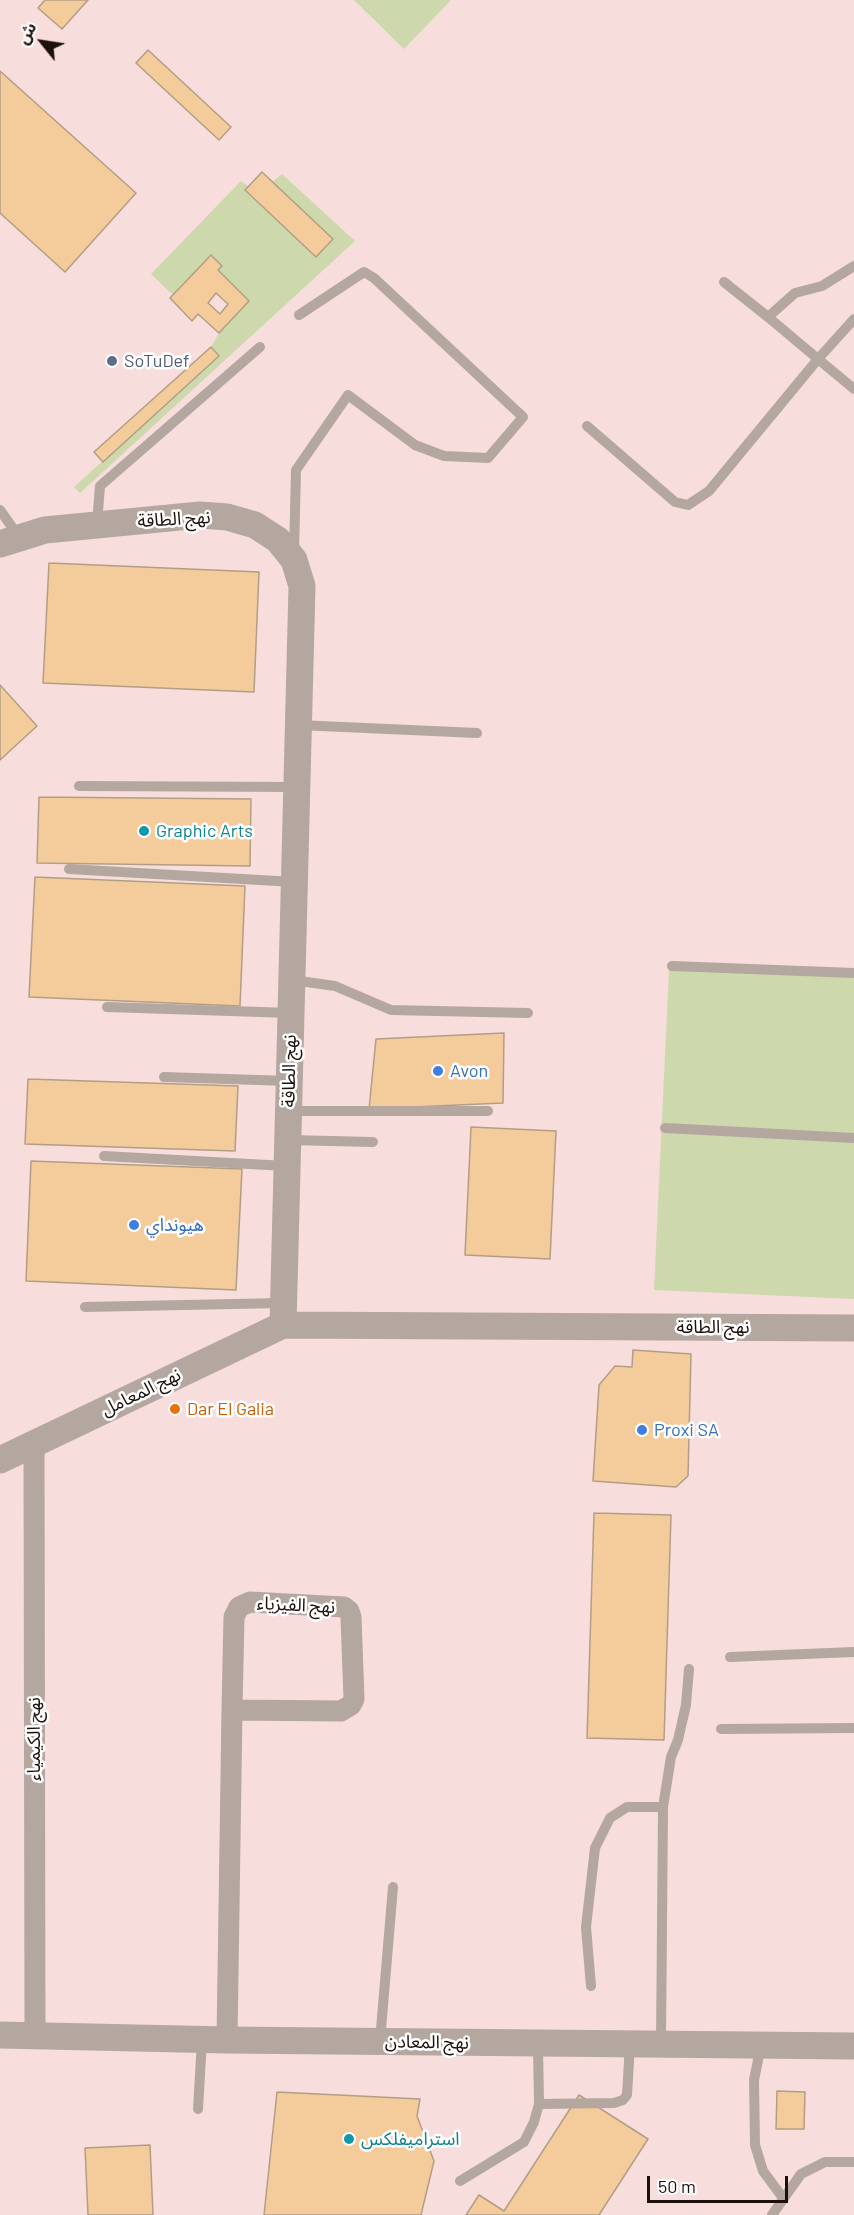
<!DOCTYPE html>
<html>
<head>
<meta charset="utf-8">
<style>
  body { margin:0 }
  #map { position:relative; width:854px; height:2215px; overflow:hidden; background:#fee9e1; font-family:Barlow,"Noto Sans Arabic",sans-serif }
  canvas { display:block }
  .north { position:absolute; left:12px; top:12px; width:60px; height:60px; -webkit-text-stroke:4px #fff; paint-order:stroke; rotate:300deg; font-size:16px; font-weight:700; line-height:24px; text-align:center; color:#1c110d }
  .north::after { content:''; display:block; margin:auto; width:21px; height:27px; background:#1c110d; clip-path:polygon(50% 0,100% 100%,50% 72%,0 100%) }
  .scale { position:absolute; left:647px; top:2176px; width:141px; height:27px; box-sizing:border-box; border:3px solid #1c110d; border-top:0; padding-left:8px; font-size:18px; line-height:21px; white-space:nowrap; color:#1c110d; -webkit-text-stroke:4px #fff; paint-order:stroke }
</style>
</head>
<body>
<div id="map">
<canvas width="854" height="2215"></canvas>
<div class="north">ش</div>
<div class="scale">50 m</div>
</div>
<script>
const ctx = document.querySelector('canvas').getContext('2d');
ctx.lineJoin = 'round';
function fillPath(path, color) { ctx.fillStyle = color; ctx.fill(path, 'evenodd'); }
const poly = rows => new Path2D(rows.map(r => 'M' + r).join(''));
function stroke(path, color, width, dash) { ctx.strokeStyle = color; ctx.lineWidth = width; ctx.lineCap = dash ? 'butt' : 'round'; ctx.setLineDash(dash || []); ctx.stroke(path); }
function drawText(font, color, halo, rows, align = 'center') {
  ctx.font = font + ' Barlow,"Noto Sans Arabic",sans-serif'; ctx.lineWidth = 5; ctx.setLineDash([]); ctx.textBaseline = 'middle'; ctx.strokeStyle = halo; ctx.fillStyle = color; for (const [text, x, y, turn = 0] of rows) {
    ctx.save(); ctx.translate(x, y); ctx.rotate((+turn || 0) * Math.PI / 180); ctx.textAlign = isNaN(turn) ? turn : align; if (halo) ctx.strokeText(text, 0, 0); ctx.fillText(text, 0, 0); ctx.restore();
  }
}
fillPath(poly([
  [0,0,854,0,854,2215,0,2215]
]), '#f8dddd');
fillPath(poly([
  [354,0,451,0,404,49],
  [282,174,355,241,80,493,74,487,219,356,211,347,219,333,249,301,218,270,222,266,173,295,151,274,241,181,248,186,245,191,316,257,333,240,272,182],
  [669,969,854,977,854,1299,654,1290]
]), '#ced8ad');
const building = poly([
  [45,0,88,0,62,29,38,8,45,0],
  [148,50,231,127,219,140,136,63,148,50],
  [0,71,136,193,65,272,0,213,0,71],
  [262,172,333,239,316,257,245,190,262,172],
  [211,255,222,266,218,270,249,301,219,333,198,314,192,321,170,298,211,255],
  [216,293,228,304,220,314,208,303,216,293],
  [211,347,219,356,103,462,94,452,211,347],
  [49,563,259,572,254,692,43,683,49,563],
  [0,685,37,726,0,760,0,685],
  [39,797,251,799,250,866,37,863,39,797],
  [35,877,245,886,240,1006,29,997,35,877],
  [504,1033,503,1103,369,1109,376,1039,504,1033],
  [28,1079,238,1086,235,1151,25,1144,28,1079],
  [471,1127,556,1131,550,1259,465,1255,471,1127],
  [31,1161,242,1169,236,1290,26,1281,31,1161],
  [633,1350,691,1354,688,1476,676,1487,593,1481,599,1385,615,1366,632,1367,633,1350],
  [594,1513,671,1515,664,1740,587,1738,594,1513],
  [777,2091,805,2092,804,2129,776,2129,777,2091],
  [277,2092,420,2099,417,2116,434,2161,421,2215,264,2215,277,2092],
  [579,2095,648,2139,599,2215,466,2215,479,2195,504,2211,579,2095],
  [150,2145,153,2215,88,2215,85,2148,150,2145]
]);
fillPath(building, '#f4cc9b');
stroke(building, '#b29e85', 1.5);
stroke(poly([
  [724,282,768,317],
  [854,319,818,359,854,389],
  [587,426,675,502,688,505,709,491,818,359,768,317,795,293,822,286,854,266],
  [0,510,19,537],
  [97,524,100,486,260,347],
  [294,554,296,470,348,395,415,445,444,456,488,458,523,417,374,278,364,272,299,315],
  [298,725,477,733],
  [79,786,297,787],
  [69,869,294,882],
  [672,966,854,973],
  [292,980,335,986,391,1010,528,1013],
  [107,1007,291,1013],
  [164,1077,289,1081],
  [289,1111,488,1111],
  [665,1128,854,1138],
  [289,1140,373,1142],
  [104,1156,286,1166],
  [85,1307,283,1303],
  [730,1657,854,1652],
  [721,1729,854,1728],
  [591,1986,586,1927,595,1848,610,1818,627,1807,663,1807],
  [380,2041,393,1887],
  [661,2044,663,1807,671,1757,678,1740,686,1705,689,1669],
  [761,2045,754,2080,755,2145,763,2171,783,2198],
  [539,2104,614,2103,623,2100,627,2095,630,2044],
  [198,2109,202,2040],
  [460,2181,524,2142,534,2122,539,2104,538,2044],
  [772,2215,801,2174,825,2162,854,2162]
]), '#b4a79f', 10);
stroke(poly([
  [34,1444,35,2035],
  [227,2040,232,1710,234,1617,239,1607,250,1602,344,1607,349,1611,351,1617,354,1699,351,1705,341,1711,232,1710]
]), '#b4a79f', 21);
stroke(poly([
  [0,544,45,530,200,515,227,517,255,525,278,540,294,560,302,586,283,1325],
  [0,1460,283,1325,854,1328],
  [0,2035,227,2040,854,2046]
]), '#b4a79f', 27);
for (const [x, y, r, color] of [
  [112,361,6,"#5c6f8a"],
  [144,831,6,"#0f9aa8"],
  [438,1071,6,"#3f7fe0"],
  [134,1225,6,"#3f7fe0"],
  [175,1409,6,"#e8710a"],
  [642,1430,6,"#3f7fe0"],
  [349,2139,6,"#0f9aa8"]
]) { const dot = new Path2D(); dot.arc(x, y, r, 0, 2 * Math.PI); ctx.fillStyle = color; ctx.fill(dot); stroke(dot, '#fff', 2); }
drawText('18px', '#4e5e75', '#fff', [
  ["SoTuDef",124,361]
], 'left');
drawText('18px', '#1c110d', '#fff', [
  ["نهج الطاقة",174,519,-3],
  ["نهج الطاقة",289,1071,-89],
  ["نهج الطاقة",713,1327],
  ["نهج المعامل",141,1392,-26],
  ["نهج الفيزياء",296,1605,3],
  ["نهج الكيمياء",34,1739,-90],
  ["نهج المعادن",427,2042,1]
]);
drawText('18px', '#0d838f', '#fff', [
  ["Graphic Arts",156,831],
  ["استراميفلكس",361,2139]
], 'left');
drawText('18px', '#366cbe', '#fff', [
  ["Avon",450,1071],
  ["هيونداي",146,1225],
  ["Proxi SA",654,1430]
], 'left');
drawText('18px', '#c56008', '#fff', [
  ["Dar El Galia",187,1409]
], 'left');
</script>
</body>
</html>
